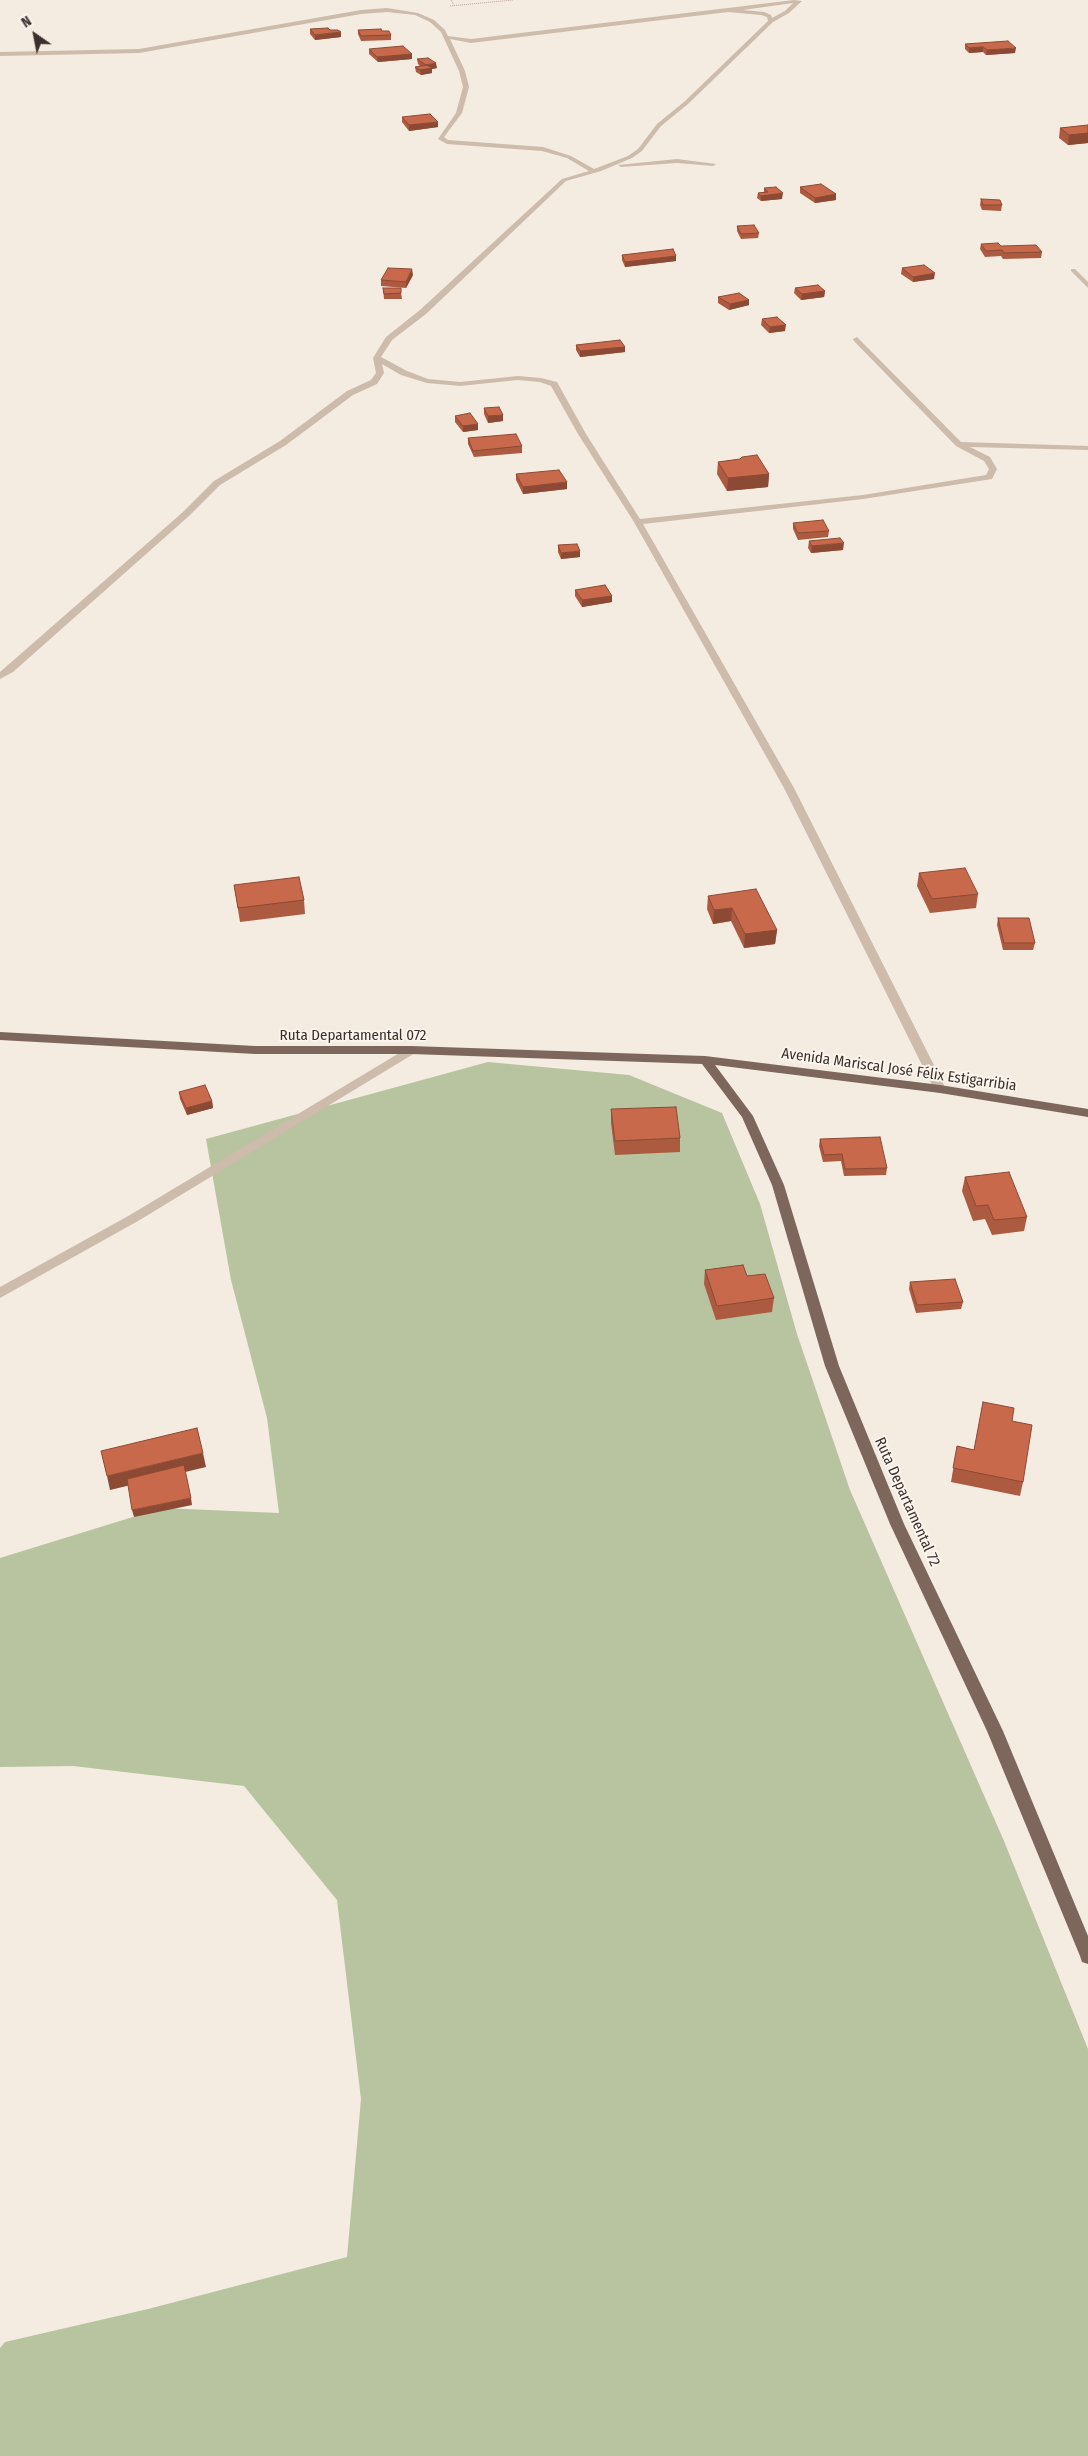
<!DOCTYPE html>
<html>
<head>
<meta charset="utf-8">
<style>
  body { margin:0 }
  #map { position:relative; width:1088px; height:2456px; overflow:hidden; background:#f4ebe1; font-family:"Fira Sans Condensed",sans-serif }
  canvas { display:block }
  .north { position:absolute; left:10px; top:10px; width:50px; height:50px; -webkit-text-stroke:4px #fbf5ee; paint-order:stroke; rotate:327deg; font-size:14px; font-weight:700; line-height:20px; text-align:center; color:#3b302b }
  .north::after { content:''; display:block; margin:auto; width:18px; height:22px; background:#3b302b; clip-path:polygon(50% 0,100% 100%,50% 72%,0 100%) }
</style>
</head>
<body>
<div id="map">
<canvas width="1088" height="2456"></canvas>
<div class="north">N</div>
</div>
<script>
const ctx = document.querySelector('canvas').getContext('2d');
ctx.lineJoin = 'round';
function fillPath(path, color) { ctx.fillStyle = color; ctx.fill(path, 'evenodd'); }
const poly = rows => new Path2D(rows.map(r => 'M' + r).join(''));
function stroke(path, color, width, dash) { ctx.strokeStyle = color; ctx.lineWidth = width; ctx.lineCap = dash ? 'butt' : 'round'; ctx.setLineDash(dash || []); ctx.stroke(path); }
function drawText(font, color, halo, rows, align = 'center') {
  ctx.font = font + ' "Fira Sans Condensed",sans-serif'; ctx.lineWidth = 4; ctx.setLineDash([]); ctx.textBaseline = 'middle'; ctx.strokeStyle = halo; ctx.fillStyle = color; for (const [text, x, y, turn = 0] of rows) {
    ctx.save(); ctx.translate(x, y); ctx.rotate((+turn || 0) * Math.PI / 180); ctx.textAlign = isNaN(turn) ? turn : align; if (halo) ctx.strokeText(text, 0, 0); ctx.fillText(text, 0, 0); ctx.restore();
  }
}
fillPath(poly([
  [488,1062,629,1075,722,1113,760,1204,797,1334,850,1490,1004,1841,1088,2049,1088,2456,0,2456,0,2348,5,2342,148,2309,347,2257,361,2099,337,1900,244,1786,73,1766,0,1767,0,1558,162,1508,279,1513,267,1418,231,1280,206,1139]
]), '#b8c4a0');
stroke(poly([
  [451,0,454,5],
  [450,6,513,0]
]), '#b9a596', 1, [1, 1]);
fillPath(poly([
  [794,0,802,1,789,13,773,22,688,104,661,126,642,151,632,158,601,171,566,181,426,314,392,340,381,357,407,371,428,379,460,382,518,376,541,378,557,382,586,434,640,519,863,495,986,475,989,469,984,461,956,446,854,341,853,339,857,337,961,442,1088,446,1088,450,970,447,990,457,997,469,992,479,863,499,643,524,794,788,946,1089,940,1093,934,1089,784,788,634,522,578,434,551,386,540,382,518,380,460,386,427,383,401,375,382,364,384,373,377,384,353,395,286,445,220,485,189,516,13,672,0,679,0,672,183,512,214,481,280,441,347,391,371,380,376,373,373,358,386,337,420,310,562,179,589,171,567,158,542,151,447,144,438,139,456,113,463,87,459,71,441,32,430,22,415,15,387,12,361,14,139,53,0,56,0,52,139,49,361,10,387,8,418,13,434,20,445,30,448,36,471,39,794,0],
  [793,3,785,11,772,18,771,15,764,12,743,10,793,3],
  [728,12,761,15,767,17,768,21,684,102,657,124,638,149,628,156,594,169,571,156,543,147,448,140,444,137,462,113,469,87,465,71,450,39,471,43,728,12],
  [677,159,716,164,713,166,677,163,621,167,618,165,677,159],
  [1071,269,1075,269,1088,282,1088,288,1071,271,1071,269],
  [411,1046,417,1050,415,1053,138,1221,0,1298,0,1287,130,1215,411,1046]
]), '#cdbbac');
fillPath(poly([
  [0,1032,255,1046,411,1046,705,1056,940,1085,1088,1109,1088,1117,940,1093,715,1065,753,1116,784,1185,839,1366,904,1524,1003,1731,1088,1936,1088,1964,1082,1962,1080,1956,987,1731,890,1524,825,1366,772,1185,742,1117,702,1064,411,1054,255,1054,0,1040,0,1032]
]), '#7d675c');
fillPath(poly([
  [310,29,341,37,315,40,310,34],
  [358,30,391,35,391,40,361,41,358,34],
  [965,44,1015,53,986,55,983,52,969,53,965,49],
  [369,49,412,54,412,59,378,62,369,54],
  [417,59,437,68,432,69,432,73,421,75,416,72,415,67,420,66,418,64],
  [402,117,438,127,409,131,402,122],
  [1088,125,1088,143,1068,145,1059,138,1060,128],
  [800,187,836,194,836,200,815,203,800,193],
  [764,188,782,199,761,201,757,198,758,193,764,192],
  [981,199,1002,205,1001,211,982,210,980,205],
  [737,226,759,233,758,238,741,239,737,231],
  [981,244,1042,252,1041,258,1003,259,1001,256,985,257,980,249],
  [622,255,676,256,676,261,625,267,622,260],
  [902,268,934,279,913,282,901,274],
  [413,275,406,288,381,286,381,280],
  [383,288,401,293,402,299,384,299],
  [795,288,825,291,824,297,801,300,794,293],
  [718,297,749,300,749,305,729,310,718,303],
  [762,319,785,331,769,333,761,325],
  [576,345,625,347,625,352,580,357,576,350],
  [484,408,503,421,488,423,484,414],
  [455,416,478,430,463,432,455,422],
  [468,438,522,446,522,453,474,457,468,444],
  [740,459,769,474,768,487,727,491,717,474,718,462],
  [516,474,567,489,523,494,516,480],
  [793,523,829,531,828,537,798,540,793,529],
  [809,541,843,550,811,553,808,548],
  [558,545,580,557,561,559,558,552],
  [575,590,612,596,612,602,582,607,575,596],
  [919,873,978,894,976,908,930,913,917,886],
  [234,885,304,900,305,914,240,922],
  [708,896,777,930,775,944,744,948,731,921,713,924,707,909],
  [998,918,1035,943,1033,950,1003,950,997,925],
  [179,1092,212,1101,213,1108,187,1115,180,1099],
  [611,1109,680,1138,680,1152,615,1155,611,1123],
  [820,1139,887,1168,886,1175,844,1176,841,1161,823,1162,819,1146],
  [965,1177,1027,1217,1024,1231,992,1235,985,1219,973,1221,962,1191],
  [705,1270,747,1276,774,1298,772,1312,716,1320,704,1284],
  [910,1282,963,1302,961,1309,916,1313,909,1289],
  [983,1402,1012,1421,1023,1482,1020,1496,951,1482,957,1446,974,1450]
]), '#ac5a40');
fillPath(poly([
  [341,32,341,37,315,40,315,35],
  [983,47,983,52,969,53,969,48],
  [1016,48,1015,53,986,55,987,50],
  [412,54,412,59,378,62,377,57],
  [436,63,437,68,432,69,432,73,421,75,420,70,426,65],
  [438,122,438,127,409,131,409,125],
  [1088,133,1088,143,1068,145,1069,135],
  [783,193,782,199,761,201,761,196],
  [836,194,836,200,815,203,815,198],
  [676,256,676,261,625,267,625,262],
  [412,269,413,275,406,288,406,282],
  [935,273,934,279,913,282,913,277],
  [825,291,824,297,801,300,802,294],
  [749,300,749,305,729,310,730,304],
  [786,325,785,331,769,333,770,327],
  [625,347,625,352,580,357,580,351],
  [503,415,503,421,488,423,488,416],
  [478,424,478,430,463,432,463,426],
  [769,474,768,487,727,491,728,478],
  [567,482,567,489,523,494,523,487],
  [844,543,843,550,811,553,812,546],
  [580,551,580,557,561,559,561,553],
  [612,596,612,602,582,607,582,600],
  [732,908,731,921,713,924,714,910],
  [777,930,775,944,744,948,745,934],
  [212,1101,213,1108,187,1115,186,1108],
  [203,1453,206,1467,110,1490,107,1476],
  [191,1498,192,1505,134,1517,132,1510]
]), '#8c4a34');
const building = poly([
  [328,28,330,30,338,30,341,32,315,35,310,29,328,28],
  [381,29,382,31,389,31,391,35,361,36,358,30,381,29],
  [1008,41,1016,48,987,50,983,47,969,48,965,44,1008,41],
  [403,46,412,54,377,57,369,49,403,46],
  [428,58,436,63,426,65,417,59,428,58],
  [427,65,432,68,420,70,415,67,427,65],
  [430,114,438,122,409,125,402,117,430,114],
  [1088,125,1088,133,1069,135,1060,128,1088,125],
  [821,184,836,194,815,198,800,187,821,184],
  [776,187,783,193,761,196,758,193,768,192,764,188,776,187],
  [981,199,1000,200,1002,205,983,205,981,199],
  [754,225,759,233,741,234,737,226,754,225],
  [998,243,1001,246,1036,245,1042,252,1004,253,1002,250,986,251,981,244,998,243],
  [673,249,676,256,625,262,622,255,673,249],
  [924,265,935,273,913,277,902,268,924,265],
  [388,268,412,269,406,282,381,280,388,268],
  [818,285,825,291,802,294,795,288,818,285],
  [383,288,401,288,401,293,384,294,383,288],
  [739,293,749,300,730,304,718,297,739,293],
  [777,317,786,325,770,327,762,319,777,317],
  [620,340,625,347,580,351,576,345,620,340],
  [499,407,503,415,488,416,484,408,499,407],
  [470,413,478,424,463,426,455,416,470,413],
  [516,434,522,446,473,451,468,438,516,434],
  [757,455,769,474,728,478,718,462,740,459,742,457,757,455],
  [559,470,567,482,523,487,516,474,559,470],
  [823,520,829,531,798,533,793,523,823,520],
  [840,538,844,543,812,546,809,541,840,538],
  [577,544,580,551,561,553,558,545,577,544],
  [605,585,612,596,582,600,575,590,605,585],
  [965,868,978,894,932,899,919,873,965,868],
  [299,877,304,900,238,908,234,885,299,877],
  [756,889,777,930,745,934,732,908,714,910,708,896,756,889],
  [998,918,1029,918,1035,943,1004,943,998,918],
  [205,1085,212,1101,186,1108,179,1092,205,1085],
  [676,1107,680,1138,615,1141,611,1109,676,1107],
  [880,1137,887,1168,845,1169,842,1154,824,1155,820,1139,880,1137],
  [1009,1172,1027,1217,994,1220,988,1205,976,1206,965,1177,1009,1172],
  [743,1265,747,1276,765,1274,774,1298,717,1306,705,1270,743,1265],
  [955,1279,963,1302,917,1305,910,1282,955,1279],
  [983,1402,1014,1408,1012,1421,1032,1425,1023,1482,953,1468,957,1446,974,1450,983,1402],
  [197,1428,203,1453,107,1476,101,1451,197,1428],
  [184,1465,191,1498,132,1510,127,1479,184,1465]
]);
fillPath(building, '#c8694b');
stroke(building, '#8c4a34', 1);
drawText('15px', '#3b302b', '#fbf5ee', [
  ["Ruta Departamental 072",353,1036],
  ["Avenida Mariscal José Félix Estigarribia",899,1070,8],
  ["Ruta Departamental 72",907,1502,66]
]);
</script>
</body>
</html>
